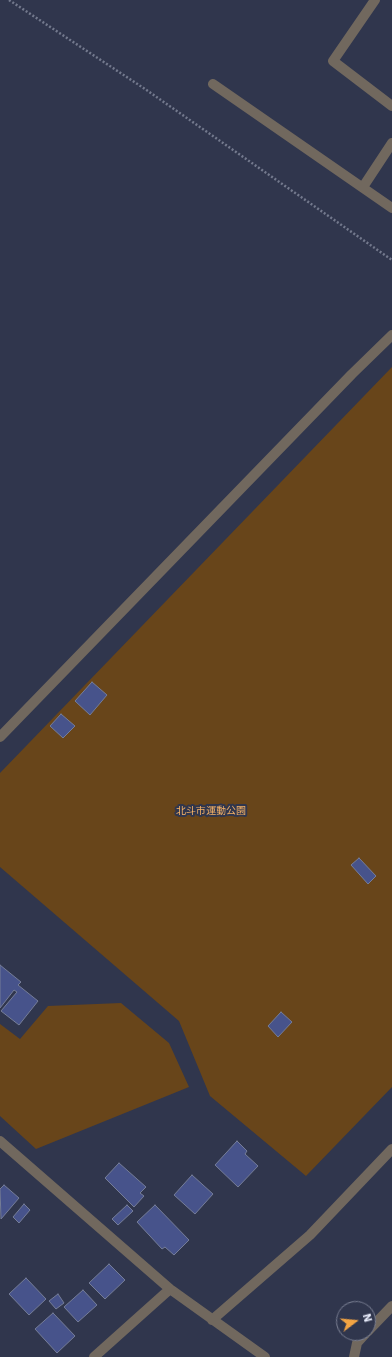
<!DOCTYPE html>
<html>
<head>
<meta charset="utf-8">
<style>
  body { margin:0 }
  #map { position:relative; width:392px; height:1357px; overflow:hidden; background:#30364d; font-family:"Work Sans",sans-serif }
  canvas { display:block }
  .north { position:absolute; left:336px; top:1301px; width:40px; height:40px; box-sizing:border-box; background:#30364d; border:1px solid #797e92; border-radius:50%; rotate:74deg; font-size:11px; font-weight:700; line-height:16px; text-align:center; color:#e6eaf9 }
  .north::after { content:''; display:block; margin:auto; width:14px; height:18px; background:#f3a443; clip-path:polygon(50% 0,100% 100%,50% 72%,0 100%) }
</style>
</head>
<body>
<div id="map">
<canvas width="392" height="1357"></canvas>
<div class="north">N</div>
</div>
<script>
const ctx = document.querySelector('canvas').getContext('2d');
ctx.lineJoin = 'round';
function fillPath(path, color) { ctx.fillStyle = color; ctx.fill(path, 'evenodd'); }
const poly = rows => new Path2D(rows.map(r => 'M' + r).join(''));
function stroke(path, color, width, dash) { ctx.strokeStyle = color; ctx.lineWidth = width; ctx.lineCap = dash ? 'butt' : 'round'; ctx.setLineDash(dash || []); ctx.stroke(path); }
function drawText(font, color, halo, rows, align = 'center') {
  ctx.font = font + ' "Work Sans","Noto Sans JP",sans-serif'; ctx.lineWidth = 4; ctx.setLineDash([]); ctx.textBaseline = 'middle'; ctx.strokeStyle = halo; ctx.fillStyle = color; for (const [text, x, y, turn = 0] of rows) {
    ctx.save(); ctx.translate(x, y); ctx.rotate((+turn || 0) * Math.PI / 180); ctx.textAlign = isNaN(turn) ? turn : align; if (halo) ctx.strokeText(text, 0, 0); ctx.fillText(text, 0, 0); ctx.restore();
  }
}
fillPath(poly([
  [392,367,392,1087,306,1176,210,1096,179,1021,0,867,0,773],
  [121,1003,169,1043,189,1087,36,1149,0,1116,0,1024,20,1039,48,1006]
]), '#68451a');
const building = poly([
  [92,682,107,695,90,715,75,701,92,682],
  [61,714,75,726,63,738,50,726,61,714],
  [359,858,376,876,368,884,351,865,359,858],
  [0,965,21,982,18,985,38,1001,19,1025,1,1011,17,992,14,990,0,1008,0,965],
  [281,1012,292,1022,278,1037,268,1026,281,1012],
  [237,1141,247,1151,245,1154,258,1166,238,1187,215,1165,237,1141],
  [119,1163,146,1187,140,1193,144,1196,134,1207,105,1178,119,1163],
  [192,1175,213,1194,195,1214,174,1195,192,1175],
  [4,1185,19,1198,1,1219,0,1189,4,1185],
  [24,1204,30,1210,19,1223,13,1217,24,1204],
  [127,1205,133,1211,118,1225,112,1219,127,1205],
  [155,1205,189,1240,174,1255,165,1247,162,1249,137,1222,155,1205],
  [109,1264,125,1280,105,1299,89,1283,109,1264],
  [26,1278,46,1299,29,1315,9,1294,26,1278],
  [83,1290,97,1305,78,1322,64,1307,83,1290],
  [58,1294,64,1303,56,1309,49,1301,58,1294],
  [53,1313,75,1336,57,1353,35,1329,53,1313]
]);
fillPath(building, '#47538b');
stroke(building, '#757d98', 1);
stroke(poly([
  [9,0,145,89,392,260]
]), '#73798d', 2.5, [2, 2]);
stroke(poly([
  [375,0,333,61,392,106],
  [213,84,392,208],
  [363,187,392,143],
  [0,737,352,374,392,335],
  [0,1141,170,1289,265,1357],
  [212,1320,310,1235,392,1149],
  [368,1331,392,1306],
  [94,1357,170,1289],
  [354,1357,357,1343,366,1333]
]), '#71685e', 10);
drawText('10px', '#f7b366', '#30364d', [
  ["北斗市運動公園",211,811]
]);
</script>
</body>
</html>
